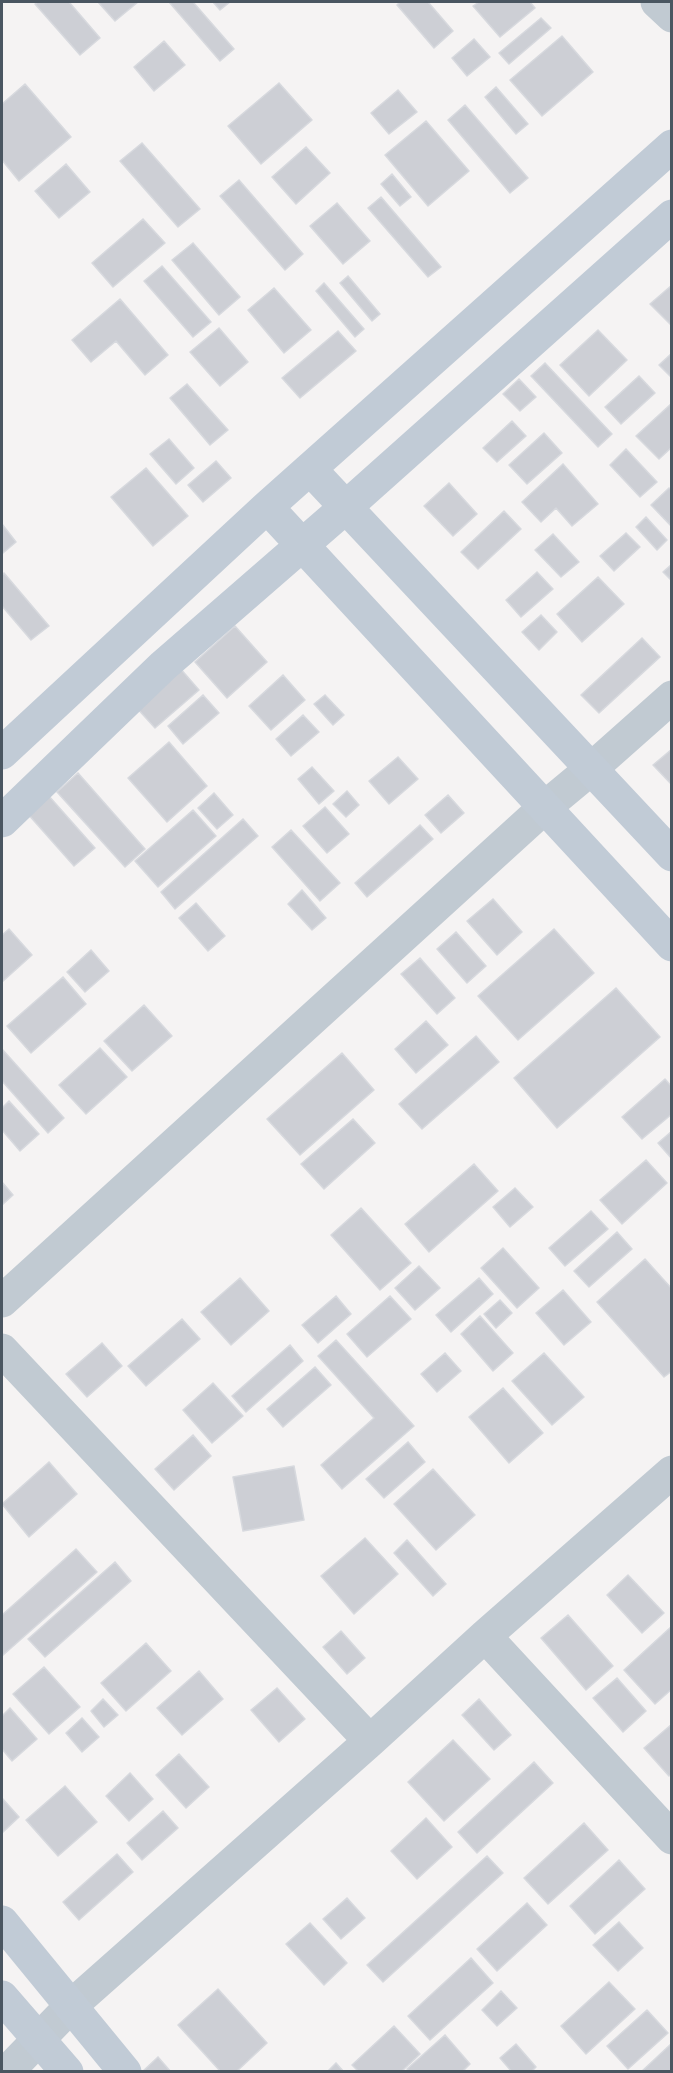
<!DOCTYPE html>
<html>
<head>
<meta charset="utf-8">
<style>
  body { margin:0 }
  #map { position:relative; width:673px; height:2073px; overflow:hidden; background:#f5f3f3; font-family:Barlow,sans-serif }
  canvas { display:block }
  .frame { position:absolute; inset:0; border:3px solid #4a5661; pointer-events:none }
</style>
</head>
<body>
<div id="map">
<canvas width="673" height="2073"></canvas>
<div class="frame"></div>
</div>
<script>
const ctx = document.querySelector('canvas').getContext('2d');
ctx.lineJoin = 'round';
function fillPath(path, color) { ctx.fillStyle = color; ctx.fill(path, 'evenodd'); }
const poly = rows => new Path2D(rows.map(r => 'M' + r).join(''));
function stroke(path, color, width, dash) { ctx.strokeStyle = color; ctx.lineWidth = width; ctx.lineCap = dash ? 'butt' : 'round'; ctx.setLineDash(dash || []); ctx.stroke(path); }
const building = poly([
  [38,2,69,2,100,38,80,55,35,4,38,2],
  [98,2,138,2,115,21,98,2],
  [169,2,193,2,234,49,220,61,169,2],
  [213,2,230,2,220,10,213,2],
  [400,2,428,2,453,31,434,48,397,5,400,2],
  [479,2,530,2,535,8,500,37,473,6,479,2],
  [541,18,551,28,509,64,499,53,541,18],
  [562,36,593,72,542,116,510,80,562,36],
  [474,39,490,57,467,76,452,58,474,39],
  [164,41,185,65,154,91,134,67,164,41],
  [279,83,312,120,261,164,228,126,279,83],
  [25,84,71,137,19,181,2,160,2,104,25,84],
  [496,87,528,124,516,134,485,97,496,87],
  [398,90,417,112,389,134,371,113,398,90],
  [465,105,528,178,510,193,448,120,465,105],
  [426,121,469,171,428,206,385,155,426,121],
  [142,143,200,209,178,227,120,161,142,143],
  [306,147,330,173,296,204,272,177,306,147],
  [66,164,90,192,59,218,35,191,66,164],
  [392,174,411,197,400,206,381,184,392,174],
  [239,180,303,254,285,270,220,196,239,180],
  [381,197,441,267,428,277,368,208,381,197],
  [337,203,370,241,343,264,310,226,337,203],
  [143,219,165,243,113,287,92,263,143,219],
  [193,243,240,297,219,315,172,260,193,243],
  [162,266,211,322,193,337,144,281,162,266],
  [348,276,380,314,372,321,340,283,348,276],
  [324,283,364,329,355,337,316,291,324,283],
  [672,285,672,326,650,304,672,285],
  [274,288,311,330,284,353,248,310,274,288],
  [120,299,168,355,145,375,116,341,91,362,72,340,120,299],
  [219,328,248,362,220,386,190,352,219,328],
  [598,330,627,360,589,396,560,365,598,330],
  [338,331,356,351,300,398,282,378,338,331],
  [672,353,672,378,659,365,672,353],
  [545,363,612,434,598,447,531,376,545,363],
  [639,376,655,393,621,424,605,407,639,376],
  [519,379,536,397,520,411,503,394,519,379],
  [187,384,228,430,210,445,170,398,187,384],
  [672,403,672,447,659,459,636,436,672,403],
  [512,421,526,436,497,462,483,448,512,421],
  [544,433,562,453,527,484,509,465,544,433],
  [169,439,194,468,176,484,150,454,169,439],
  [626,449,657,482,640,497,610,465,626,449],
  [216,461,231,478,203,502,188,485,216,461],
  [563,464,598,504,572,526,556,508,541,522,522,502,563,464],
  [146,468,188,516,153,546,111,497,146,468],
  [449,483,477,514,453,536,424,506,449,483],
  [669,488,672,490,672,527,651,505,669,488],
  [504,511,521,529,478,569,461,552,504,511],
  [646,517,667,540,657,550,636,527,646,517],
  [2,524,16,542,3,553,2,551,2,524],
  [626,533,640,547,614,571,600,556,626,533],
  [553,534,579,562,561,577,535,550,553,534],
  [672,564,672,581,663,572,672,564],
  [537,572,553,589,521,617,506,600,537,572],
  [4,573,49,626,31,640,2,606,2,575,4,573],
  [598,577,624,604,582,642,557,614,598,577],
  [541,615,557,632,539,650,522,632,541,615],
  [235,626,267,662,227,698,195,662,235,626],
  [642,638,660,657,599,713,581,695,642,638],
  [179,667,199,690,155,728,135,706,179,667],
  [283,675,305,700,271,730,249,706,283,675],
  [203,695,219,713,183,744,168,726,203,695],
  [325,695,344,715,333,725,314,704,325,695],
  [303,715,319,732,291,756,276,739,303,715],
  [169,742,207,786,167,822,128,778,169,742],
  [672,749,672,785,653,765,672,749],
  [398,757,418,779,389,804,369,781,398,757],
  [312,767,334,791,319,804,298,779,312,767],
  [78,773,145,849,125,867,57,792,78,773],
  [347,791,359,805,346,817,333,804,347,791],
  [214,793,233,815,217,829,198,808,214,793],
  [48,795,95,848,74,866,27,813,48,795],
  [448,795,464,813,441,833,425,815,448,795],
  [325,807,349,834,327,853,303,826,325,807],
  [193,810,216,836,158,887,135,861,193,810],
  [243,819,258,836,175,909,161,892,243,819],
  [420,825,433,839,367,897,355,883,420,825],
  [291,830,340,883,320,901,272,847,291,830],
  [302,890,326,918,312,930,288,904,302,890],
  [493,899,522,932,497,955,467,921,493,899],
  [196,903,225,936,208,951,179,918,196,903],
  [9,929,32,955,2,982,2,935,9,929],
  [554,929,594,973,518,1040,478,996,554,929],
  [456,932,486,966,467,983,437,949,456,932],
  [91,950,109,971,85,992,67,972,91,950],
  [420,958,455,998,437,1014,401,974,420,958],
  [63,977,86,1004,31,1053,7,1026,63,977],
  [616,988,660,1037,557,1128,514,1078,616,988],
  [144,1005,172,1036,132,1071,104,1041,144,1005],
  [426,1021,448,1045,416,1073,395,1049,426,1021],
  [476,1036,499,1062,422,1129,399,1104,476,1036],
  [100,1048,127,1077,86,1114,59,1085,100,1048],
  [2,1049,64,1118,48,1133,2,1081,2,1049],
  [342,1053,374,1090,300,1155,267,1119,342,1053],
  [665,1079,672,1087,672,1114,642,1139,622,1117,665,1079],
  [9,1101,39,1134,20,1151,2,1130,2,1108,9,1101],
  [353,1119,375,1143,324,1189,301,1164,353,1119],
  [672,1131,672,1159,658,1143,672,1131],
  [646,1160,667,1183,622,1224,600,1200,646,1160],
  [474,1164,498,1191,429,1252,405,1224,474,1164],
  [2,1182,13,1195,2,1205,2,1182],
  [515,1188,533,1207,510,1227,493,1207,515,1188],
  [361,1208,411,1263,380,1290,331,1235,361,1208],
  [591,1211,608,1229,565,1266,549,1248,591,1211],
  [617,1232,632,1249,589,1287,574,1271,617,1232],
  [503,1248,539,1288,517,1308,481,1268,503,1248],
  [645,1259,672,1289,672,1371,664,1377,597,1302,645,1259],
  [419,1266,440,1288,415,1310,395,1288,419,1266],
  [240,1278,269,1311,231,1345,201,1312,240,1278],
  [479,1278,493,1294,451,1332,436,1315,479,1278],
  [563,1290,591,1322,564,1345,536,1313,563,1290],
  [336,1296,351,1314,318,1343,302,1325,336,1296],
  [390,1296,411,1319,367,1357,347,1334,390,1296],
  [500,1300,512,1313,496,1328,484,1314,500,1300],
  [480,1316,513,1353,493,1371,461,1334,480,1316],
  [182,1319,200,1339,146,1386,128,1366,182,1319],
  [336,1340,414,1426,342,1489,321,1465,374,1418,318,1356,336,1340],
  [102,1343,122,1366,87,1397,66,1374,102,1343],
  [290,1345,303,1361,246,1412,232,1396,290,1345],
  [445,1353,461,1371,437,1392,421,1374,445,1353],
  [544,1353,584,1397,552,1425,512,1381,544,1353],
  [315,1367,331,1385,283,1427,267,1409,315,1367],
  [213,1383,243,1416,212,1443,183,1410,213,1383],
  [503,1388,543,1433,509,1463,469,1417,503,1388],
  [193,1435,211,1456,174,1490,155,1469,193,1435],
  [408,1442,425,1462,384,1498,366,1479,408,1442],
  [49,1462,77,1494,29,1537,2,1504,49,1462],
  [294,1466,304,1520,243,1531,233,1477,294,1466],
  [433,1469,475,1515,436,1550,394,1504,433,1469],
  [365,1538,398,1574,354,1614,321,1576,365,1538],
  [407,1540,446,1584,433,1596,394,1553,407,1540],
  [76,1549,97,1572,2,1656,2,1615,76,1549],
  [115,1562,131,1581,45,1657,28,1639,115,1562],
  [628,1575,664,1613,642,1633,607,1595,628,1575],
  [568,1615,613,1666,586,1690,541,1638,568,1615],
  [672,1626,672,1689,655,1704,624,1670,672,1626],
  [341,1631,365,1658,347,1674,323,1647,341,1631],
  [146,1643,171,1671,126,1711,101,1683,146,1643],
  [44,1667,80,1707,49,1734,13,1694,44,1667],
  [199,1671,223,1699,182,1735,157,1708,199,1671],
  [617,1678,646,1711,623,1732,593,1698,617,1678],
  [277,1688,305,1719,279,1742,251,1710,277,1688],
  [103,1699,118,1715,104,1727,91,1711,103,1699],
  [479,1699,511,1735,494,1750,462,1715,479,1699],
  [10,1708,37,1739,12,1761,2,1749,2,1716,10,1708],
  [82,1718,99,1737,82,1752,66,1733,82,1718],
  [672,1724,672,1774,669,1776,644,1748,672,1724],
  [453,1740,490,1779,444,1821,408,1782,453,1740],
  [179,1754,209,1787,186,1808,156,1775,179,1754],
  [534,1762,553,1783,477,1853,458,1832,534,1762],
  [130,1773,153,1799,129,1821,106,1796,130,1773],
  [65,1786,97,1822,58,1856,26,1820,65,1786],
  [2,1798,19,1817,2,1833,2,1798],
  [163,1811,178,1828,142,1860,127,1843,163,1811],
  [426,1818,452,1847,417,1879,391,1851,426,1818],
  [584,1823,608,1850,548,1904,524,1878,584,1823],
  [117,1854,133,1872,79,1920,63,1902,117,1854],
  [487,1856,503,1873,383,1982,367,1965,487,1856],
  [619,1860,645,1889,595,1934,570,1906,619,1860],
  [347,1898,365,1918,341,1939,323,1919,347,1898],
  [527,1903,547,1925,497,1971,477,1949,527,1903],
  [619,1922,643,1948,618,1971,593,1945,619,1922],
  [310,1923,347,1963,324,1985,286,1944,310,1923],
  [471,1958,493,1983,430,2040,408,2016,471,1958],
  [609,1982,635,2009,586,2054,561,2026,609,1982],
  [218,1989,267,2043,236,2072,221,2072,178,2025,218,1989],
  [501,1991,517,2008,497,2026,482,2010,501,1991],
  [647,2010,668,2033,628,2069,607,2046,647,2010],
  [394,2026,420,2054,401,2072,359,2072,352,2065,394,2026],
  [445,2035,470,2064,462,2072,410,2072,407,2069,445,2035],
  [672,2043,672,2072,641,2072,672,2043],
  [516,2044,536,2067,531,2072,512,2072,500,2058,516,2044],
  [158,2057,171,2072,142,2072,158,2057],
  [336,2063,344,2072,327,2072,336,2063]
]);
fillPath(building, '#cdcfd5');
stroke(building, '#d7d9de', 1.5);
stroke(poly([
  [657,2,672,16],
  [2,1301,544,808,591,769,672,697],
  [2,1350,370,1741],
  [485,1636,672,1838],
  [7,2072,71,2006,370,1741,485,1636,672,1472]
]), '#c1cad2', 33);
stroke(poly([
  [311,470,672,855],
  [267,507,672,945],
  [2,753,267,507,672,146],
  [2,821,163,666,346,507,672,216],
  [2,1922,125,2072],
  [2,1997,67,2072]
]), '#c1cbd6', 33);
</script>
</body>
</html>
